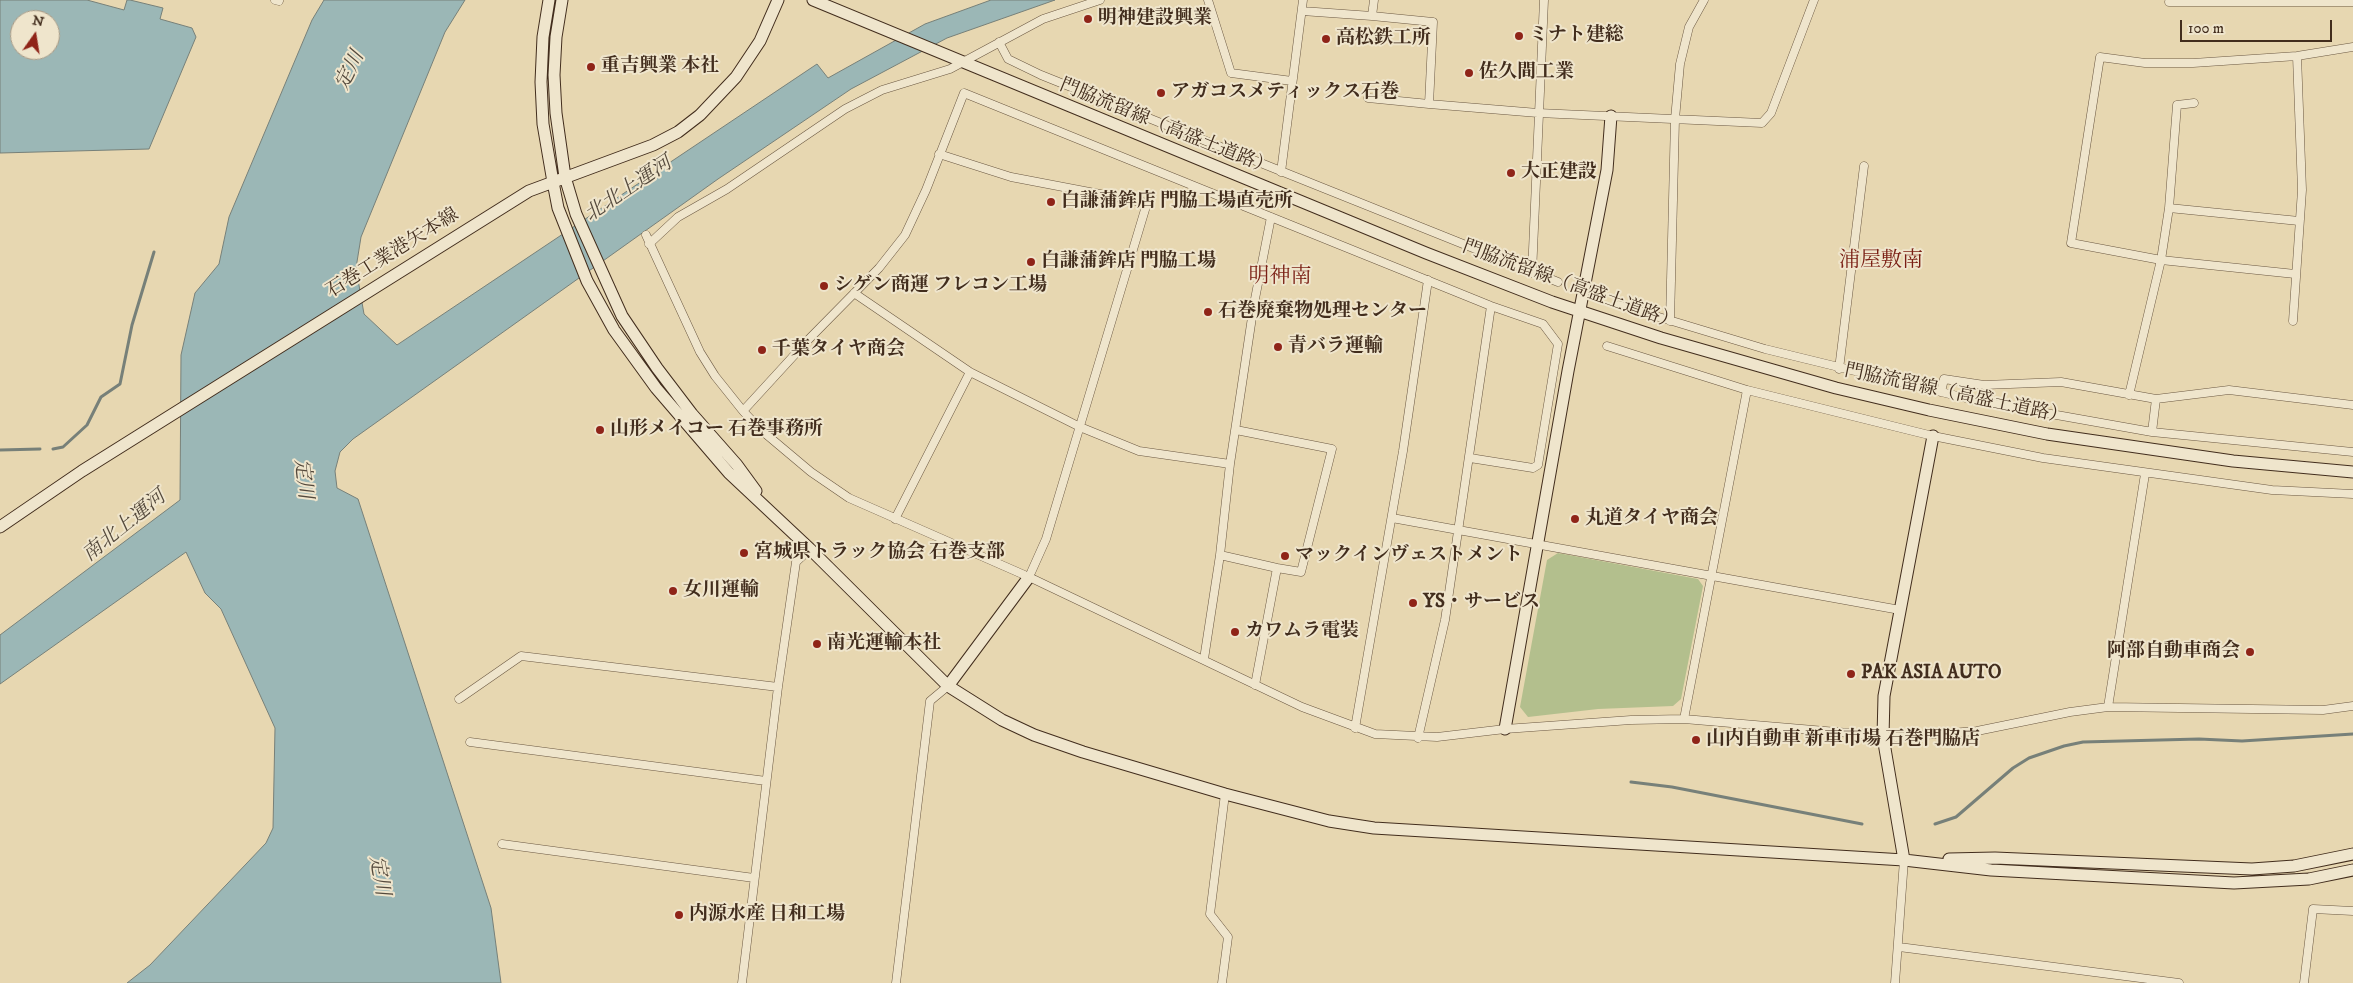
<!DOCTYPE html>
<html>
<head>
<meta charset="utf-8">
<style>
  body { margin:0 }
  #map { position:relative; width:2353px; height:983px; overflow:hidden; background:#e7d7b1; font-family:"IM FELL DW Pica",serif }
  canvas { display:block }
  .north { position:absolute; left:10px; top:10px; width:50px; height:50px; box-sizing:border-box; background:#efe5cc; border:1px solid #aa9b86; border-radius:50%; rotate:13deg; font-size:14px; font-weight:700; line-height:20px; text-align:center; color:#422d1d }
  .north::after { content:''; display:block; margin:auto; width:18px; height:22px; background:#8f2418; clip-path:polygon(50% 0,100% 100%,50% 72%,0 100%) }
  .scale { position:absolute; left:2180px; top:20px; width:152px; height:22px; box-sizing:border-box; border:2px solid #422d1d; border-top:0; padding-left:6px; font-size:15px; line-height:18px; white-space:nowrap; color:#422d1d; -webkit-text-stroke:4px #efe5cc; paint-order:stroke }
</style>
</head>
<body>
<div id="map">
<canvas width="2353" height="983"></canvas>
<div class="north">N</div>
<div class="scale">100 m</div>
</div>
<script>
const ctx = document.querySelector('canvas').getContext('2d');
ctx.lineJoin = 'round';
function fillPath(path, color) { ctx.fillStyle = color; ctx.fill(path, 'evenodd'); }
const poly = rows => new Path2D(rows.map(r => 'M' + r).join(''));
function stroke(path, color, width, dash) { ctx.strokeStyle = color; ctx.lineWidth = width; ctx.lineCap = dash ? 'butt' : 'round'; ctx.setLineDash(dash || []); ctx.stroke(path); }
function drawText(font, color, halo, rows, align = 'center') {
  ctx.font = font + ' "IM FELL DW Pica","Noto Serif JP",serif'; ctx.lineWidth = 4; ctx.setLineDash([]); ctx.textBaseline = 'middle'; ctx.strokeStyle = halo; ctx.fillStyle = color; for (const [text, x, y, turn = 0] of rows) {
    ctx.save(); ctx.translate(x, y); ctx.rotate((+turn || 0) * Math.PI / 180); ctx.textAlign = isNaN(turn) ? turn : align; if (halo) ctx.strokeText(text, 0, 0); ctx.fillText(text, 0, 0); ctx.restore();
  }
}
fillPath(poly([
  [1558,553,1698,579,1703,586,1681,699,1673,706,1598,709,1528,717,1520,707,1547,560]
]), '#b3bf8d');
const water = poly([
  [0,0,87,0,124,10,127,0,130,0,163,8,160,19,192,28,196,37,149,149,0,153,0,0],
  [20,20,50,20,50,50,20,50,20,20],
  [324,0,465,0,445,32,361,237,356,268,364,314,397,345,817,64,828,78,925,24,991,0,1055,0,947,38,851,89,718,179,353,439,340,452,335,471,337,488,358,499,491,908,501,983,127,983,150,965,266,843,273,828,275,728,221,609,205,593,186,552,0,684,0,635,180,500,181,355,195,293,219,264,229,217,312,20,324,0]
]);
fillPath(water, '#9bb7b6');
stroke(water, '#778079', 1);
stroke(poly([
  [53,449,63,447,87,425,101,397,120,384,132,325,154,252],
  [0,450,40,449],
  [1631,782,1672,787,1862,824],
  [1935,824,1956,817,2013,768,2029,758,2064,746,2083,742,2199,739,2242,741,2353,734]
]), '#778079', 3);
const street = poly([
  [275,0,279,1],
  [1208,0,1231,73,1292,81],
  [2169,2,2353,2],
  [1302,11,1372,16,1374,0],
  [999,42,1008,59,1041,75,1558,282],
  [1368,98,1429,104,1433,22,1372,16],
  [1429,104,1538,113,1762,123,1771,113,1814,0],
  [939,154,1011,177,1147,203,1046,539,1029,577],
  [1281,172,1303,0],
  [2169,208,2299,221],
  [646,235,700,352,715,376,743,411,761,430,811,472,849,498,1029,577,1302,707,1375,734,1437,737,1505,729,1631,720,1684,719,1896,737,1977,731,2070,712,2108,707,2323,710,2353,706],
  [649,244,678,217,727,189,845,109,882,90,950,69,1043,19,1100,0],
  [1532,273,1544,0],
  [2295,274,2161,260,2071,243,2100,57,2145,63,2193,63,2297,56,2353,47],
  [854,293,970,372,1080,427,1139,451,1230,464],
  [1619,305,1765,349,1978,401,2152,432,2353,452],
  [1670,321,1675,119,1680,64,1689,27,1704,0],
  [2293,321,2302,190,2297,56],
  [1607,346,1747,390,1933,436,2043,458,2272,490,2353,494],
  [1839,369,1864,166],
  [1941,392,1944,379,1984,385,2061,382,2156,399,2229,390,2353,405],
  [2129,395,2161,260,2169,208,2177,105,2194,103],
  [743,411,809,339,879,268,905,235,926,190,964,93,1491,306,1543,324,1558,344,1538,465,1533,468,1470,458],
  [1236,430,1332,449,1301,572,1277,568,1255,685],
  [2152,432,2156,399],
  [1392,518,1900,610],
  [895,519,970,372],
  [1220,555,1277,568],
  [1204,659,1220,555,1230,464,1254,304,1271,217],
  [459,699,521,656,778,687],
  [2108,707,2145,474],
  [1684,719,1747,390],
  [1355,728,1403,451,1428,280],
  [1418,738,1445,620,1491,306],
  [470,742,766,781],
  [502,844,754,878],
  [1899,947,2179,983],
  [742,983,778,687,796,562,810,549],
  [896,983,930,701,948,686],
  [1222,983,1228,937,1210,914,1225,794],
  [1895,983,1904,860],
  [2304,983,2313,909,2353,911]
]);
const secondary = poly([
  [549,0,543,37,541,82,543,124,553,182,558,208,587,281,614,330,656,388,729,473,810,549,948,686,1002,720,1034,735,1083,752,1225,794,1329,821,1374,828,1904,860,1991,870,2234,883,2309,879,2353,870],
  [562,0,556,37,554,75,556,113,565,177,576,214,622,316,657,368,692,414,737,465,756,491],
  [813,0,1426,253,1552,302,1661,338,1836,388,1929,410,2047,434,2233,461,2353,472],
  [0,527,82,471,529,191,653,145,678,132,700,115,736,77,760,41,778,0],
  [948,686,1029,577],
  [1505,729,1568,371,1607,170,1611,116],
  [1949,859,1995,858,2252,869,2294,866,2353,854],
  [1904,860,1883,737,1884,696,1933,436]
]);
stroke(street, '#6b5842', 9);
stroke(secondary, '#422d1d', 13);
stroke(street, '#efe5cc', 8);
stroke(secondary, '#efe5cc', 11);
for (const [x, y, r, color] of [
  [1088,19,5,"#8f2418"],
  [1519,36,5,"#8f2418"],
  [1326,39,5,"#8f2418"],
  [591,67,5,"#8f2418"],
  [1469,73,5,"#8f2418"],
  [1161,93,5,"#8f2418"],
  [1511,173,5,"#8f2418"],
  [1051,202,5,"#8f2418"],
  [1031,262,5,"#8f2418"],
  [824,286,5,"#8f2418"],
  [1208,312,5,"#8f2418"],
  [1278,347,5,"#8f2418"],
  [762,350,5,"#8f2418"],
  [600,430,5,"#8f2418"],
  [1575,519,5,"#8f2418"],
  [744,553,5,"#8f2418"],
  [1285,556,5,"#8f2418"],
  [673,591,5,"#8f2418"],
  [1413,603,5,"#8f2418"],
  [1235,632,5,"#8f2418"],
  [817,644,5,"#8f2418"],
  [2250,652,5,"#8f2418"],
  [1851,674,5,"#8f2418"],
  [1696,740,5,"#8f2418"],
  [679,915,5,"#8f2418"]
]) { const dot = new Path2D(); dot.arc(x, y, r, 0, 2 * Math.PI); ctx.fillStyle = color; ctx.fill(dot); stroke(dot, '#efe5cc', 2); }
drawText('bold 19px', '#422d1d', '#efe5cc', [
  ["明神建設興業",1098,19],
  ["ミナト建総",1529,36],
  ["高松鉄工所",1336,39],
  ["重吉興業 本社",601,67],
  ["佐久間工業",1479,73],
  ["アガコスメティックス石巻",1171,93],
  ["大正建設",1521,173],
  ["白謙蒲鉾店 門脇工場直売所",1061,202],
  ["白謙蒲鉾店 門脇工場",1041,262],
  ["シゲン商運 フレコン工場",834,286],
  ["石巻廃棄物処理センター",1218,312],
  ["青バラ運輸",1288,347],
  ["千葉タイヤ商会",772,350],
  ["山形メイコー 石巻事務所",610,430],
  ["丸道タイヤ商会",1585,519],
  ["宮城県トラック協会 石巻支部",754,553],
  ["マックインヴェストメント",1295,556],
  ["女川運輸",683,591],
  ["YS・サービス",1423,603],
  ["カワムラ電装",1245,632],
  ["南光運輸本社",827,644],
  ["阿部自動車商会",2240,652,"right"],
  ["PAK ASIA AUTO",1861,674],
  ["山内自動車 新車市場 石巻門脇店",1706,740],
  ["内源水産 日和工場",689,915]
], 'left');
drawText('19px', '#422d1d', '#efe5cc', [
  ["門脇流留線（高盛土道路）",1166,128,22],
  ["石巻工業港矢本線",393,254,-32],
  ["門脇流留線（高盛土道路）",1570,286,20],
  ["門脇流留線（高盛土道路）",1956,395,12]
]);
drawText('italic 20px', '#54493c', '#efe5cc', [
  ["定川",351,71,-64],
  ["北北上運河",629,190,-34],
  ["定川",302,479,83],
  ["南北上運河",125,527,-39],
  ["定川",378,876,80]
]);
drawText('21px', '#7a1f14', '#efe5cc', [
  ["浦屋敷南",1881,262],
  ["明神南",1280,278]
]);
</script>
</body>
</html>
